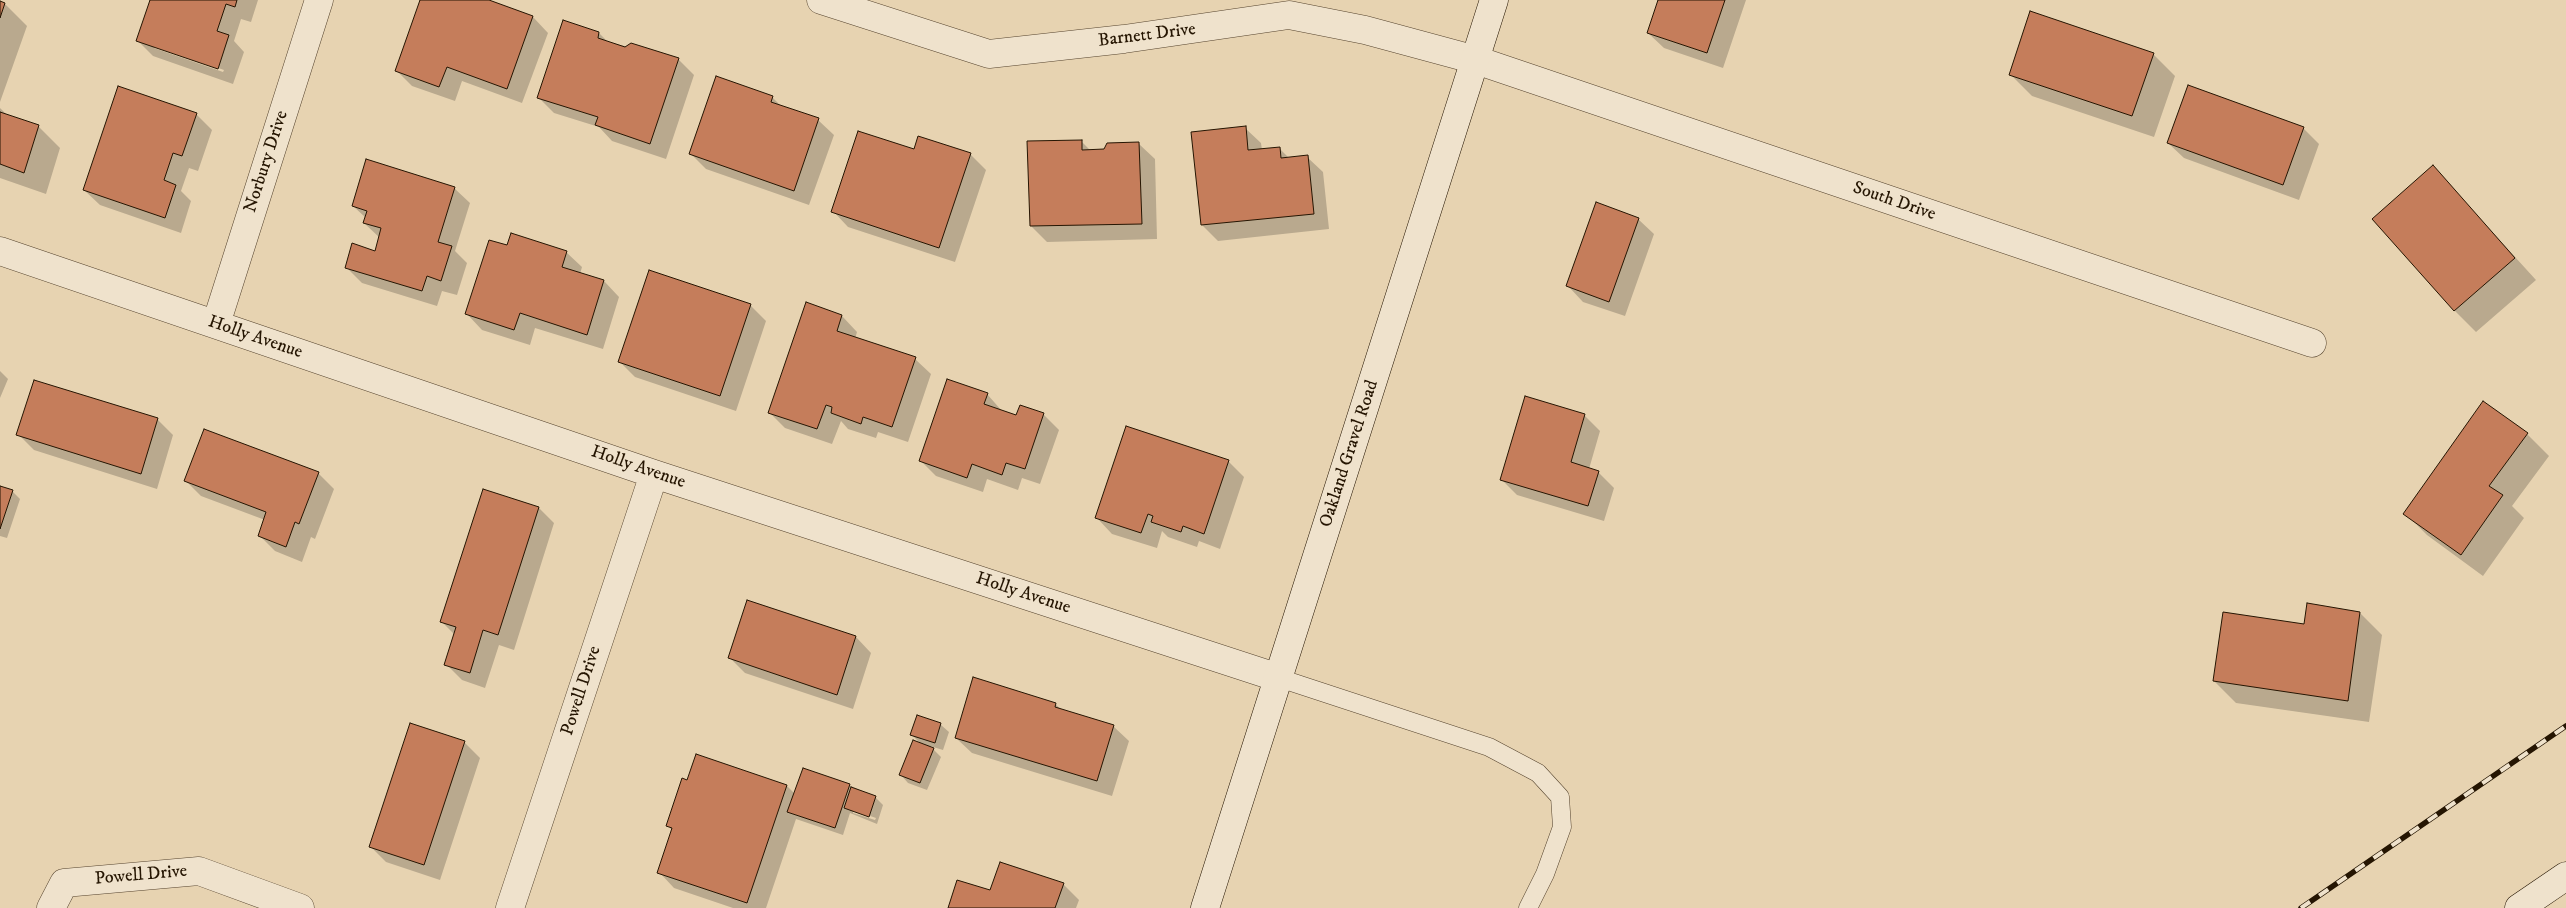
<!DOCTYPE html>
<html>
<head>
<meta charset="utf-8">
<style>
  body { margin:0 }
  canvas { display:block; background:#e7d3b1 }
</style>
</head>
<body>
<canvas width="2566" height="908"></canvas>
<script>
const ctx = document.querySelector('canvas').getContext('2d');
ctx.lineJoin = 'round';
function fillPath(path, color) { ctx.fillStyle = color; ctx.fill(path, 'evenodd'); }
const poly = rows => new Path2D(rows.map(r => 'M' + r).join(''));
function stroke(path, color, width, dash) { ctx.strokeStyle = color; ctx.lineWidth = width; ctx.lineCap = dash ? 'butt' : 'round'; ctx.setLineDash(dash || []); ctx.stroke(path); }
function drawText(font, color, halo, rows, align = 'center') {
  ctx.font = font + ' "IM FELL DW Pica",serif'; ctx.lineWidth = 4; ctx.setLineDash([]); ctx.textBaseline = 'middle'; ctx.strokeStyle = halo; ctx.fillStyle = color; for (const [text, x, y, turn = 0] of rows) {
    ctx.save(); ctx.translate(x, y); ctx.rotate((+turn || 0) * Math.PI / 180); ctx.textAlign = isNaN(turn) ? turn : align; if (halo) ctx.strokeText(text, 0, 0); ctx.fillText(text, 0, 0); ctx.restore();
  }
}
fillPath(poly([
  [151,0,258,0,251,22,241,19,234,41,244,52,233,84,153,56,137,40],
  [154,46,224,70,223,72,154,48],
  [422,0,486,0,533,17,548,33,522,103,462,81,455,101,412,86,396,70],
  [1659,0,1746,0,1723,68,1664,48,1648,33],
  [0,3,5,4,27,26,0,102],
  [564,21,599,33,608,42,678,59,694,75,666,159,612,141,599,127,554,113,538,97],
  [2153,54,2175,76,2154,137,2032,96,2010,74],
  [772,97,783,108,818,120,834,135,809,205,706,169,690,153],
  [0,108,8,116,38,126,60,148,46,194,0,178],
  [196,114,212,130,198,171,189,168,181,191,191,201,181,233,100,205,84,190],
  [1245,128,1261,143,1262,150,1279,148,1289,158,1307,157,1323,172,1329,229,1218,241,1202,225],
  [2303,128,2319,144,2299,200,2184,158,2168,143],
  [1081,141,1091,151,1139,144,1155,159,1157,239,1047,242,1031,226],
  [915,151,970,154,986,170,955,262,848,227,833,211],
  [2433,167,2536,280,2476,332,2454,310],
  [454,188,470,203,455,251,467,263,457,295,442,291,437,306,362,283,346,267,375,252,380,238,364,223,366,218,353,206],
  [1638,219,1654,234,1625,316,1583,302,1568,286],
  [508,247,566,252,582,267,580,274,604,281,619,297,603,349,535,328,530,345,482,330,467,314],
  [807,304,842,316,857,332,855,339,915,359,931,374,908,442,878,432,876,438,848,429,841,421,832,444,785,428,770,413],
  [750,305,766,321,736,411,635,377,620,362],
  [0,371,8,379,0,398],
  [35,381,158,420,173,435,157,489,34,450,18,434],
  [987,394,1002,411,1017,416,1043,414,1059,430,1040,484,1022,478,1018,490,987,479,983,492,936,476,921,461],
  [1584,415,1600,431,1589,469,1598,472,1614,488,1604,521,1517,495,1501,479],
  [2527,434,2549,456,2512,506,2524,518,2483,576,2427,535,2405,513],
  [1228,461,1244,477,1220,549,1199,541,1197,547,1168,537,1162,531,1157,548,1112,534,1097,518],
  [318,473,334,489,315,539,311,537,302,562,275,551,259,535,265,520,201,496,186,481],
  [0,487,12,491,20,499,7,538,0,536],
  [539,508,554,523,514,650,499,645,485,688,462,680,446,664,455,635,442,622],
  [748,602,856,637,871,653,853,709,745,673,729,657],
  [2360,613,2382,635,2369,722,2236,703,2214,681,2305,626],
  [1055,704,1062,710,1113,726,1129,741,1112,796,972,753,956,738],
  [918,716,941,725,949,732,943,750,930,746,941,757,927,790,908,783,901,775,921,744,912,735],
  [464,742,480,758,440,880,386,862,370,846],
  [849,785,875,797,883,805,877,824,850,813,843,835,796,819,766,908,733,908,674,888,659,872,673,831,667,825,787,786,795,794],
  [853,810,876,818,875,820,853,813],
  [1063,884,1079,900,1076,908,949,908,991,892]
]), '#0003');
const building = poly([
  [150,0,237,0,235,7,226,4,217,31,229,35,218,69,136,41,150,0],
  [420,0,489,0,533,16,507,89,447,67,439,87,395,71,420,0],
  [1658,0,1725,0,1707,53,1647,33,1658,0],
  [0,1,5,3,0,18,0,1],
  [2030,11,2154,53,2132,116,2009,75,2030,11],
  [563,20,599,32,598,38,625,47,631,43,679,58,650,144,595,125,598,117,537,98,563,20],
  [716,76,773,96,771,102,819,118,794,191,689,154,716,76],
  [2188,85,2304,127,2283,185,2167,143,2188,85],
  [118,86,197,113,182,156,173,153,164,180,176,185,165,218,83,190,118,86],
  [0,112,39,125,24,173,0,164,0,112],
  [1246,126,1248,150,1280,147,1281,158,1308,155,1314,214,1201,225,1191,132,1246,126],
  [858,131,914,149,918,136,971,153,939,248,831,212,858,131],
  [1082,140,1082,150,1104,149,1107,143,1139,142,1142,224,1030,226,1027,141,1082,140],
  [366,159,455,187,438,242,452,246,441,281,427,276,422,291,345,268,352,243,375,251,381,228,363,223,367,211,352,206,366,159],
  [2433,165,2515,258,2454,311,2372,219,2433,165],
  [1596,202,1639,218,1609,302,1566,286,1596,202],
  [511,233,567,251,562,267,604,280,587,335,520,313,514,330,465,314,489,240,507,245,511,233],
  [649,270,751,304,720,396,618,362,649,270],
  [806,302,842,315,837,331,916,357,892,427,863,417,861,424,831,413,832,407,826,405,817,429,768,413,806,302],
  [947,379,988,393,984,404,1016,415,1020,405,1044,413,1025,469,1006,463,1002,475,972,464,967,478,919,461,947,379],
  [34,380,158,418,141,474,16,435,34,380],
  [1525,396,1585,414,1571,462,1599,471,1588,506,1500,480,1525,396],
  [2483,401,2528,433,2489,486,2503,495,2461,555,2403,514,2483,401],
  [1126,426,1229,460,1204,534,1183,526,1181,532,1151,522,1153,516,1148,514,1141,533,1095,518,1126,426],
  [204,429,319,472,299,524,295,522,286,547,258,536,266,512,184,481,204,429],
  [0,486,13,490,0,529,0,486],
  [483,489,539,507,498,635,483,630,470,673,444,665,456,627,440,622,483,489],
  [747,600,856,636,837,695,728,658,747,600],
  [2307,603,2360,612,2348,701,2213,681,2223,612,2304,624,2307,603],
  [973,677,1056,703,1055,707,1114,725,1097,781,955,738,973,677],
  [917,715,941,723,935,743,910,735,917,715],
  [410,723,465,741,424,865,369,847,410,723],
  [913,740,934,748,920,783,899,775,913,740],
  [696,754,787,785,747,903,657,873,672,828,666,826,682,778,687,780,696,754],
  [803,768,850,784,835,828,787,812,803,768],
  [851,787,876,796,869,817,844,808,851,787],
  [1000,862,1064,883,1055,908,948,908,957,880,990,890,1000,862]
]);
fillPath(building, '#c57d5b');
stroke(building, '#251502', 1);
const lane = poly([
  [1279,678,1489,747,1538,773,1560,797,1562,827,1545,874,1528,908]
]);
const street = poly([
  [821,0,989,54,1124,39,1289,15,1365,30,1476,60,2312,343],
  [0,251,654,474,1279,678],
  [216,324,319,0],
  [51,908,64,883,199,871,300,908],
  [510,908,654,474]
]);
const secondary = poly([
  [1205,908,1494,0],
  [2519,908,2566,876]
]);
stroke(lane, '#56442e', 19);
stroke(street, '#56442e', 29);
stroke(secondary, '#251502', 29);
stroke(lane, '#efe2cc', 18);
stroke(street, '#efe2cc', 28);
stroke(secondary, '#efe2cc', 28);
const rail = poly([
  [2301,908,2566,726]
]);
stroke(rail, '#251502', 5.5);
stroke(rail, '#efe2cc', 4, [11]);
drawText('18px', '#251502', '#efe2cc', [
  ["Barnett Drive",1147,36,-7],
  ["Norbury Drive",267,162,-72],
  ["South Drive",1894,202,19],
  ["Holly Avenue",255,338,19],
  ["Oakland Gravel Road",1350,454,-72],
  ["Holly Avenue",638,468,19],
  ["Holly Avenue",1023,594,18],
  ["Powell Drive",582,691,-72],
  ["Powell Drive",141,876,-5]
]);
</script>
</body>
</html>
